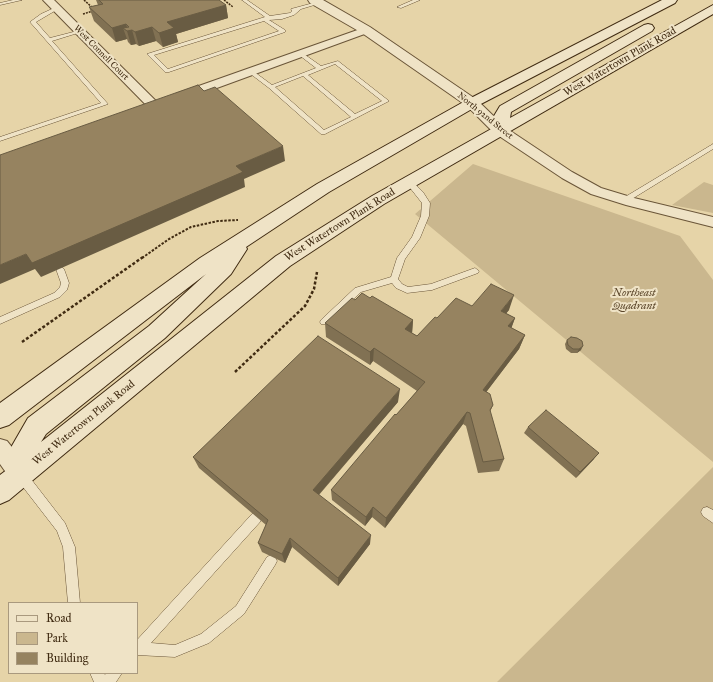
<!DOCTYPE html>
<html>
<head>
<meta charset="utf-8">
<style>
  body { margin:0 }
  #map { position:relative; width:713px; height:682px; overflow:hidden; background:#e6d4a8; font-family:"IM FELL Great Primer",serif }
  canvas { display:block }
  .legend { position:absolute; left:8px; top:602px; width:130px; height:72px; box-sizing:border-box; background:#efe3c6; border:1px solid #a9997e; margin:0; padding:5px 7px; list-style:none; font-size:12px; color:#402b12 }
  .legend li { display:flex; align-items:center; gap:8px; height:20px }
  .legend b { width:20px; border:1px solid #a9997e }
</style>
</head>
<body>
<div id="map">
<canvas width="713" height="682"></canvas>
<ul class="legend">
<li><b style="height:5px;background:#efe3c6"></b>Road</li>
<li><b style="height:11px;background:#cab78e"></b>Park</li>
<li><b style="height:11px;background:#968360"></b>Building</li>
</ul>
</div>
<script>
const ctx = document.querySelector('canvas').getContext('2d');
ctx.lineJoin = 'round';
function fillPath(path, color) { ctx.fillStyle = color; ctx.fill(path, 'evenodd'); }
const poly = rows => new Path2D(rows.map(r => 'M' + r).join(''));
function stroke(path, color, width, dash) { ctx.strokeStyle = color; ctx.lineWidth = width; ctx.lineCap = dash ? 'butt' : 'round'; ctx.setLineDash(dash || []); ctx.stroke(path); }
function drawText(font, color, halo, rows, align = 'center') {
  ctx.font = font + ' "IM FELL Great Primer",serif'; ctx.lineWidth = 4; ctx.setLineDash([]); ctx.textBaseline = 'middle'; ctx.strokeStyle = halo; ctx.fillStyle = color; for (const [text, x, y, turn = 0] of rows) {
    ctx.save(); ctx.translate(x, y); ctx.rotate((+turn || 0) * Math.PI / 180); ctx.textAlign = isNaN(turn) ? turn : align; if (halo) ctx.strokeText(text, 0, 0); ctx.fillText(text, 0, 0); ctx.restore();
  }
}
fillPath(poly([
  [473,164,680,236,713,280,713,462,415,214],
  [704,182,713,185,713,213,672,205],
  [713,467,713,682,497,682]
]), '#cab78e');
const service = poly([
  [13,0,22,0,0,5,0,3,13,0],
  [242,0,247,0,270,16,290,13,292,11,291,9,317,2,321,3,301,9,294,15,282,19,269,20,285,30,285,32,169,72,165,72,147,54,265,17,242,0],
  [264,21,279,31,168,69,154,55,264,21],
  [413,0,420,0,401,8,397,7,413,0],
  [54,8,58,9,36,22,50,38,81,30,81,32,52,41,108,104,0,141,0,137,101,103,30,22,41,14,54,8],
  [301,52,321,66,338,61,389,101,325,134,321,134,269,88,248,72,253,71,272,85,316,68,299,55,298,54,301,52],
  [335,64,382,101,355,114,308,75,335,64],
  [303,76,351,117,324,130,275,87,303,76],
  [713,144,713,149,627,202,624,202,620,200,713,144],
  [407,180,411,180,423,192,430,203,429,216,420,238,405,259,398,279,402,284,408,287,431,284,475,268,479,271,478,273,432,290,407,293,396,288,392,283,361,292,327,324,321,324,320,322,321,320,355,288,391,277,397,258,412,237,421,216,422,203,407,184,407,180],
  [60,266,64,269,69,283,67,290,60,297,0,324,0,317,54,293,60,287,61,283,56,269,60,266],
  [20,469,24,470,65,523,75,547,80,603,68,603,63,547,57,531,16,478,15,474,16,470,20,469],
  [707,507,713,510,713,523,703,516,701,512,703,508,707,507],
  [256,512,260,514,262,518,260,522,151,643,175,645,201,634,236,606,267,557,271,555,275,557,277,561,275,565,244,614,209,643,175,657,137,655,137,640,252,514,256,512],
  [90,673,104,673,105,675,106,673,122,673,116,682,94,682,90,673]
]);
const minor = poly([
  [43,0,54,0,158,103,160,106,158,109,150,109,43,0],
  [366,27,370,28,371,30,370,32,184,100,176,100,174,97,176,94,366,27],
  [501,127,506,128,572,172,601,188,634,198,713,217,713,227,626,205,591,194,562,178,496,134,495,131,496,128,501,127],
  [0,439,7,441,28,467,31,474,28,481,20,484,12,481,0,464,0,439]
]);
const tertiary = poly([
  [308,0,323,0,370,27,477,100,509,131,507,134,501,136,495,134,467,106,362,33,310,3,308,0]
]);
const secondary = poly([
  [662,0,677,0,675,3,477,106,329,192,246,247,247,249,231,274,165,338,46,434,41,442,276,256,372,196,493,128,494,116,500,106,644,25,648,24,652,25,654,28,652,31,511,112,510,118,713,5,713,14,384,204,290,266,9,500,0,504,0,475,8,469,9,451,28,418,149,326,206,274,9,425,0,428,0,403,200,258,317,184,467,100,662,0]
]);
stroke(service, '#6a5538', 1);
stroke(minor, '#6a5538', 2);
stroke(tertiary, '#6a5538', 2);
stroke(secondary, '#402b12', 2);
stroke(poly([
  [84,0,94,9],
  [224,0,233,7],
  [83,14,93,11]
]), '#402b12', 1.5, [2, 1]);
stroke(poly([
  [142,258,169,239,191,227,218,221,238,220]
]), '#402b12', 2, [2.5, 1.5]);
stroke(poly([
  [22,342,143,257],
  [235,372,305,306,314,289,317,272]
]), '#402b12', 2.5, [3, 2]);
fillPath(service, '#efe3c6');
fillPath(minor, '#efe3c6');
fillPath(tertiary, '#efe3c6');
fillPath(secondary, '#efe3c6');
fillPath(poly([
  [96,0,219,0,226,5,228,18,176,34,178,42,163,47,156,41,139,46,136,44,131,45,128,42,127,39,116,42,94,21,89,7,98,5],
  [370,298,413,320,412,333,417,336,437,318,509,310,506,313,515,318,511,328,525,335,519,349,486,392,493,405,490,412,504,459,499,471,478,473,466,426,463,424,385,528,372,517,365,526,332,500,331,490,417,391,373,361,370,365,326,337,325,323,355,300],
  [567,340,581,350,577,353,571,353,566,349,565,344],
  [398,402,319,495,370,544,338,586,292,547,285,563,262,552,258,543,266,525,199,468,193,457],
  [528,427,594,459,576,478,524,433]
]), '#817153');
fillPath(poly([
  [226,5,228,18,176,34,178,42,163,47,159,33,167,22],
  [126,24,128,31,132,30,136,44,131,45,127,31,123,28,127,39,116,42,112,28],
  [152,27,156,41,139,46,135,32],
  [283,146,285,161,244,179,245,187,41,277,35,269,0,284,0,265],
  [514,295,509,310,497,325,501,311],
  [515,318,510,332,508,326],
  [413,320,412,334,405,329],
  [525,335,519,349,478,403,483,390],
  [583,346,581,350,577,353,579,349],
  [374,348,373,361,370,365,370,352],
  [400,389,398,402,314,500,313,490],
  [467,412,463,424,385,528,386,518],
  [599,453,594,459,576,478,580,472],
  [373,507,372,517,365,526,366,517],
  [371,535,370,544,338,586,338,578],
  [290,538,292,547,285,563,282,554]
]), '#695c43');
const building = poly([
  [99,0,219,0,226,5,167,22,174,28,159,33,152,27,135,32,132,30,127,31,123,28,129,27,126,24,112,28,89,7,103,4,99,0],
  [198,85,204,91,215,87,283,146,236,166,243,172,32,263,26,254,0,265,0,155,198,85],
  [491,284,514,295,501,311,515,318,508,326,525,335,483,390,490,394,493,405,490,410,504,459,483,462,470,413,467,412,386,518,373,507,366,517,331,490,395,414,396,415,425,382,374,348,370,352,325,323,352,298,355,300,362,293,370,298,372,296,413,320,405,329,417,336,435,317,437,318,456,298,472,306,491,284],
  [318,336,400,389,313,490,371,535,338,578,290,538,282,554,258,543,268,520,193,457,318,336],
  [571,337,577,338,582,341,583,346,579,349,573,349,568,345,567,340,571,337],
  [546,410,599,453,580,472,528,427,546,410]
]);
fillPath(building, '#968360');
stroke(building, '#695c43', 1);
drawText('9px', '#402b12', '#efe3c6', [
  ["West Connell Court",101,53,45],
  ["North 92nd Street",485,116,39]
]);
drawText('11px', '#402b12', '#efe3c6', [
  ["West Watertown Plank Road",620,62,-30],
  ["West Watertown Plank Road",340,225,-32],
  ["West Watertown Plank Road",84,423,-39]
]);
drawText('italic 11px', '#5c472b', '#efe3c6', [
  ["Northeast",634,293],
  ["Quadrant",634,306]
]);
</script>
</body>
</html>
